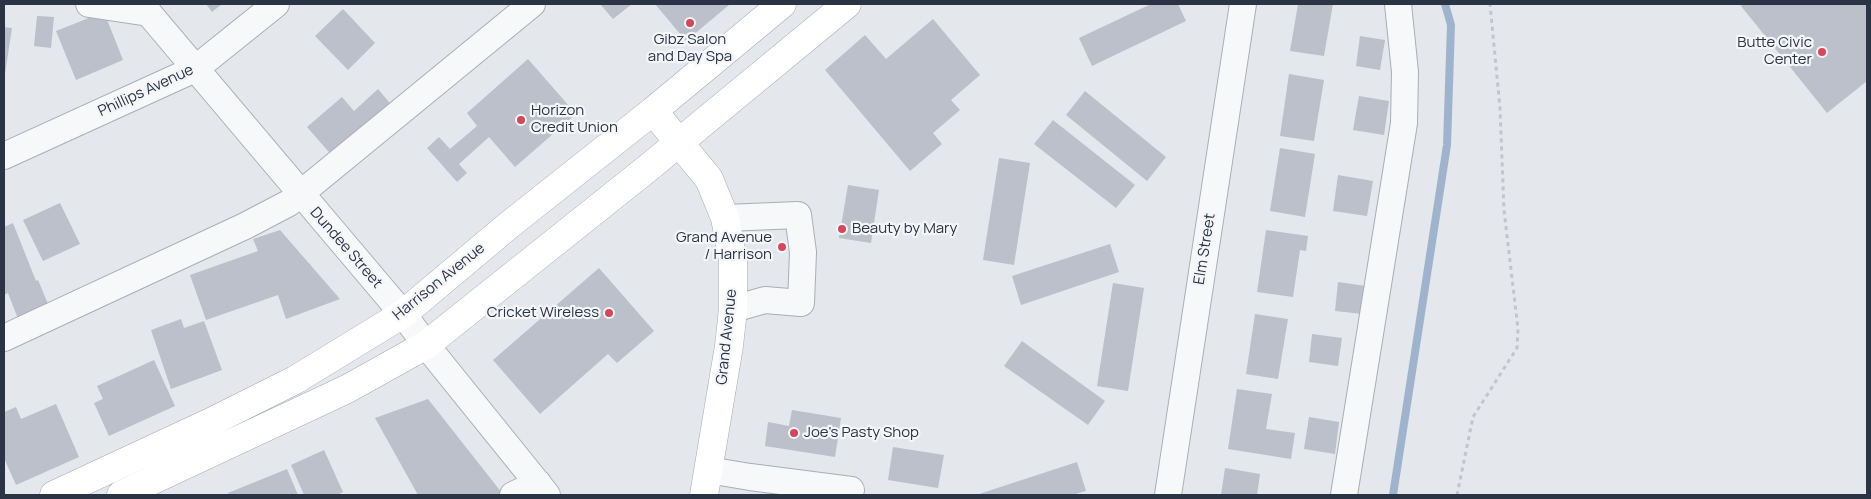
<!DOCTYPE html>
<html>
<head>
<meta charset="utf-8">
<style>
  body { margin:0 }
  #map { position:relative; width:1871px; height:499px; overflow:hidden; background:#e4e7ec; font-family:Manrope,sans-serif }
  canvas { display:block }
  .frame { position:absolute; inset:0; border:5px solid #2b3445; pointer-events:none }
</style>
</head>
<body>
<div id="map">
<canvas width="1871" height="499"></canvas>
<div class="frame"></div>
</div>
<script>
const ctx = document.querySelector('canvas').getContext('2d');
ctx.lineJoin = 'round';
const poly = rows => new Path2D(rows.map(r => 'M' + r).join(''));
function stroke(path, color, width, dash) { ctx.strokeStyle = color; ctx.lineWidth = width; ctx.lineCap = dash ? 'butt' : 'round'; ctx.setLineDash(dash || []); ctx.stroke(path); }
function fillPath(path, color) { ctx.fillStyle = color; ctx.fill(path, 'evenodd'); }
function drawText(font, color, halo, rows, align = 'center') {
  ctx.font = font + ' Manrope,sans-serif'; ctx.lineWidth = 4.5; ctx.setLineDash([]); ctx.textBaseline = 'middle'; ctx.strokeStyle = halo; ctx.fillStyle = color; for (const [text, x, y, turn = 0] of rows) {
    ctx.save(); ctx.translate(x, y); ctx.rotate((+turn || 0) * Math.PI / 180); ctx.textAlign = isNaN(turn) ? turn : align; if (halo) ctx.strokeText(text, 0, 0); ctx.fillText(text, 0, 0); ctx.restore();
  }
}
stroke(poly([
  [1393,495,1447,145,1451,25,1445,4]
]), '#9fb4cc', 8);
fillPath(poly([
  [206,4,222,4,212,12],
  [600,4,632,4,613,19],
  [655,4,728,4,729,5,686,41],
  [1151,4,1178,4,1186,21,1092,66,1079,38],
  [1298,4,1333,4,1324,56,1290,51],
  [1743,4,1867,4,1867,81,1827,113,1741,6],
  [343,9,375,43,348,70,315,36],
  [104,12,123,60,76,80,56,31],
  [37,16,54,17,51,48,34,46],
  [933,19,980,75,951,100,960,110,933,133,942,144,910,171,825,70,865,35,886,59],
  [4,27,12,28,5,74,4,74],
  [1360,36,1385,40,1380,70,1356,66],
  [528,59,576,114,515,167,489,137,459,164,467,173,457,182,427,148,439,137,450,149,477,126,467,113],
  [1289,74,1324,80,1314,141,1280,136],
  [378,89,394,108,335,159,307,127,342,97,354,111],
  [1085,91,1166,157,1147,181,1066,115],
  [1359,96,1389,101,1384,135,1353,130],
  [1053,120,1135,185,1116,208,1034,144],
  [1280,148,1315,154,1305,217,1270,211],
  [999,158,1030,163,1014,265,983,260],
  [1338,175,1373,181,1367,216,1333,211],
  [848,185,879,190,871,243,839,238],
  [60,203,80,244,43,261,23,220],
  [13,223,36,281,38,280,51,311,20,324,8,293,4,295,4,227],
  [280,230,340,299,286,319,278,295,206,320,190,275,258,251,253,239],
  [1266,230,1308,236,1306,251,1300,250,1293,297,1257,292],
  [1110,244,1119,272,1021,305,1012,276],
  [599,268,654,331,617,363,608,354,540,414,493,360],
  [1338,282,1366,286,1363,314,1335,311],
  [1113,283,1144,288,1128,391,1097,386],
  [1255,314,1288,319,1278,379,1246,374],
  [181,319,184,328,204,321,222,370,171,389,151,330],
  [1312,334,1342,338,1338,366,1309,362],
  [1022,341,1105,401,1088,425,1004,366],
  [154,360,175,406,109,436,94,403,103,399,97,386],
  [1237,389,1272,394,1266,429,1295,433,1291,459,1228,449],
  [428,399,502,493,498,495,418,495,375,418],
  [56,404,79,457,16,485,4,458,4,412,16,407,21,419],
  [792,410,841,418,835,457,765,446,768,422,789,426],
  [1309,417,1339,422,1335,454,1304,449],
  [893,447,944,455,938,488,888,480],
  [324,450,343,492,337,495,304,495,291,465],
  [1077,462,1086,491,1072,495,980,495,979,494],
  [1225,468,1260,474,1257,495,1221,495],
  [287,469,298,495,229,495,228,493]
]), '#bbc0ca');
const minor = poly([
  [89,4,149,13],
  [141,4,403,314,426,345,547,495],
  [4,156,195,69,276,4],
  [725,218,798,215,803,252,801,303,765,300,733,309],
  [4,338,245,226,289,203,532,4],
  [708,470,750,477,851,490],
  [513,495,538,483],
  [1168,495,1243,4],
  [1344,495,1404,123,1405,72,1398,4]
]);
const major = poly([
  [653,111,709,179,725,218,733,260,733,309,729,346,704,495],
  [54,495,211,422,295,380,403,314,509,225,653,111,782,4],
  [121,495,347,389,426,345,648,168,847,4]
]);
stroke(minor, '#a9aeb7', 28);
stroke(major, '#a3abb8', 29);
stroke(poly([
  [1457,495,1473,417,1517,348,1518,329,1504,210,1500,108,1490,4]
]), '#c2c5cb', 3, [4, 4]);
stroke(minor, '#f7f8fa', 26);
stroke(major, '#fff', 28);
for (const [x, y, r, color] of [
  [690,23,5,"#d1495b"],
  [1822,52,5,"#d1495b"],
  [521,120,5,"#d1495b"],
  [842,229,5,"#d1495b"],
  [782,247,5,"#d1495b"],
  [609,313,5,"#d1495b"],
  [794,433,5,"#d1495b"]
]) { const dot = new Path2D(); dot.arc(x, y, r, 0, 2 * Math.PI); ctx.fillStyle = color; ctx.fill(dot); stroke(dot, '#f4f6f9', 2); }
drawText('15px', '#2b3445', '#f4f6f9', [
  ["Gibz Salon",690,40,"center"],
  ["and Day Spa",690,57,"center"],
  ["Butte Civic",1812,43],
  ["Center",1812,60],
  ["Horizon",531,111,"left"],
  ["Credit Union",531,128,"left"],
  ["Beauty by Mary",852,229,"left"],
  ["Grand Avenue",772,238],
  ["/ Harrison",772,255],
  ["Cricket Wireless",599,313],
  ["Joe's Pasty Shop",804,433,"left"]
], 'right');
drawText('15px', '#2b3445', '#f4f6f9', [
  ["Phillips Avenue",146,91,-25],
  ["Dundee Street",346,248,49],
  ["Elm Street",1205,249,-81],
  ["Harrison Avenue",439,282,-39],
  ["Grand Avenue",727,337,-84]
]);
</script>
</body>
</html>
